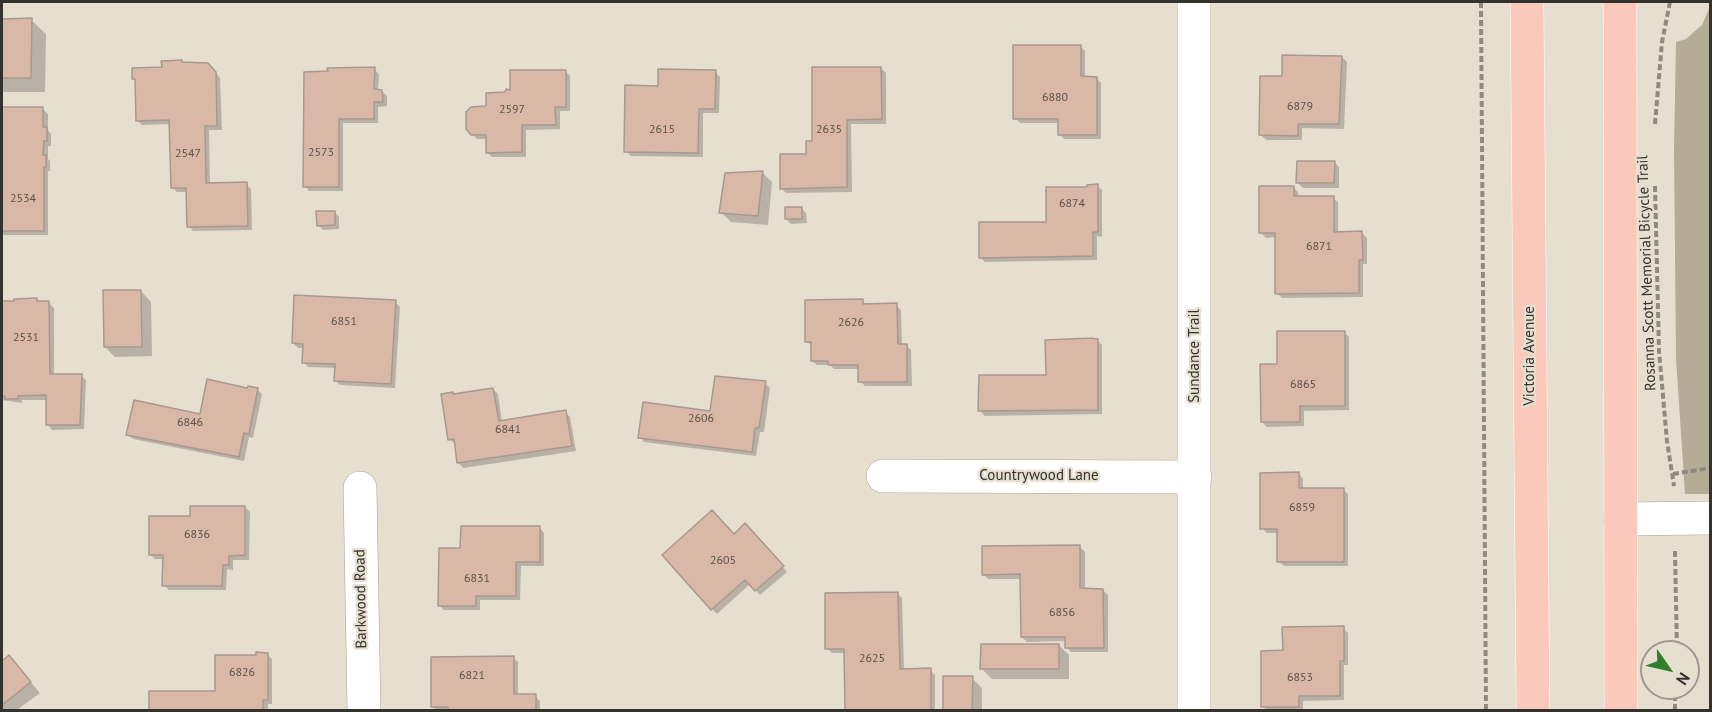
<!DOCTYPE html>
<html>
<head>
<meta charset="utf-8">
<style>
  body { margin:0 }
  #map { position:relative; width:1712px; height:712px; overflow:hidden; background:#e6dfd0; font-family:"PT Sans",sans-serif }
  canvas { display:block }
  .frame { position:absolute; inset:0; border:3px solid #34322c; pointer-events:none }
  .north { position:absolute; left:1640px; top:640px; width:60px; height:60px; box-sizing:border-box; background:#e6dfd0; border:2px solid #9f9a8e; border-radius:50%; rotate:124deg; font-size:16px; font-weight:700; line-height:24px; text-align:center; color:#34322c }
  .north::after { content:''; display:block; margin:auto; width:21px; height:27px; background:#317f29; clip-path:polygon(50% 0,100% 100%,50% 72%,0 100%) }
</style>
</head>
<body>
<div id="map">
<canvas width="1712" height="712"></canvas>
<div class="frame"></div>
<div class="north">N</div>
</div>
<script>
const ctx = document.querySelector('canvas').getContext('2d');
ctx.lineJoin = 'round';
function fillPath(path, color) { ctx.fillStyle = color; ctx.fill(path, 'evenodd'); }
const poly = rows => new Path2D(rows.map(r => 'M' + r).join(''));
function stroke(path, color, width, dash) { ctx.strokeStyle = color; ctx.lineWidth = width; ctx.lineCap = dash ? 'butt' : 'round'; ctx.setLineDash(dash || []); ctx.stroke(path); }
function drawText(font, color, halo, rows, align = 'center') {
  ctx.font = font + ' "PT Sans",sans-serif'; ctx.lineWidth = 4.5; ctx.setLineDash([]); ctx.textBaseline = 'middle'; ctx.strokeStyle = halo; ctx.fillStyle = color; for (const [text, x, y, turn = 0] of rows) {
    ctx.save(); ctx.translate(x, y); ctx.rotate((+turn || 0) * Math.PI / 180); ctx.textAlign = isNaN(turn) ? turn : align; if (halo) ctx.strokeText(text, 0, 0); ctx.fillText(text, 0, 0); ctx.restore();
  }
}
fillPath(poly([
  [1709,9,1710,9,1710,494,1685,494,1676,358,1674,149,1676,42,1686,39,1702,25]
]), '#b5ac98');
fillPath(poly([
  [2,20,31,20,46,34,45,92,2,92],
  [1080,46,1085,51,1085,78,1096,78,1101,83,1101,139,1064,139,1060,134,1059,123,1020,123,1015,118],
  [1342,57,1347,62,1344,129,1302,128,1302,140,1266,140,1261,135,1284,77],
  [206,64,211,66,220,78,222,130,209,130,210,184,246,184,251,189,252,230,193,231,189,226,188,192,177,192,172,187,171,124,142,125,137,120,136,81,134,78],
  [881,68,886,73,886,124,851,124,852,192,786,193,782,189,808,155,813,142],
  [374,69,379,74,378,91,382,91,387,96,387,106,378,107,378,123,343,123,343,191,309,191,305,186,330,73],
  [565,71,570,76,570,111,560,111,560,129,526,130,526,157,492,157,487,152,487,139,477,139,472,134,487,108,512,91],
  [715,72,720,77,719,113,703,113,703,157,631,156,626,151],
  [2,109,43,109,48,114,48,130,51,134,51,146,48,146,48,159,50,161,50,171,48,171,48,235,2,235],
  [1334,162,1339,167,1339,188,1303,188,1298,183],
  [762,172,772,182,768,225,731,222,721,212],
  [1097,186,1102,190,1102,237,1097,236,1097,260,985,262,980,257,1047,223,1088,188],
  [1293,187,1298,192,1298,198,1333,198,1338,202,1338,233,1362,233,1367,238,1367,264,1363,264,1363,297,1282,298,1277,293,1276,237,1266,238,1261,233],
  [801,208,806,213,807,223,791,224,786,219],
  [334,212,339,217,339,229,323,230,318,225],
  [141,291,151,302,152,356,115,357,105,347],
  [36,300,39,303,49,303,54,308,54,376,81,376,86,380,84,429,52,430,48,425,48,400,22,400,22,403,2,400,2,334],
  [862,301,867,305,896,305,901,310,902,345,906,345,911,350,912,386,865,386,860,381,860,369,834,369,830,365,817,365,812,361,812,347,807,341],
  [395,302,400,307,395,388,340,385,335,380,336,368,308,367,303,362,304,348,298,348,293,343],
  [1344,332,1349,337,1349,410,1304,411,1304,426,1267,427,1262,422,1279,365],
  [1097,340,1102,345,1102,414,985,416,980,411,1047,376],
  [765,383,770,388,764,432,760,432,756,456,644,442,640,437,712,413],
  [493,389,498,394,502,422,565,412,570,417,576,451,463,468,459,463,456,444,450,440],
  [248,390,258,390,262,394,253,438,249,437,244,461,133,439,128,434,201,416],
  [1299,474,1303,479,1303,489,1343,489,1348,494,1348,566,1284,566,1279,561,1279,533,1267,533,1262,528],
  [245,507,250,512,249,560,233,560,233,570,227,569,226,590,169,590,164,585,164,559,155,559,150,554,192,517],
  [540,528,544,533,544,566,521,566,520,600,480,600,480,610,444,610,439,605,462,549],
  [750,530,787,572,760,595,750,584,717,614,712,609,734,536],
  [1080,547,1085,552,1085,590,1103,590,1108,595,1108,652,1071,652,1066,647,1066,641,1027,642,1022,637,1022,579,988,579,983,574],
  [897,593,902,598,904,670,930,670,935,675,935,710,846,710,845,653,832,653,827,648],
  [1343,628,1348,633,1348,665,1344,665,1344,700,1303,701,1303,710,1267,710,1262,706,1284,652],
  [1059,645,1069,655,1069,679,992,679,982,669],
  [267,654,272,659,272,704,268,704,268,710,150,710,150,693,217,692,258,657],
  [9,657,40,693,17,710,2,710,2,663],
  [513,658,518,662,518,696,535,696,540,701,540,710,436,710,433,707],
  [945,678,972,678,982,688,982,710,945,710]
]), '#0003');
const building = poly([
  [32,18,31,78,2,78,2,19,32,18],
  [1013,45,1081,45,1081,76,1097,77,1097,135,1058,135,1058,119,1013,119,1013,45],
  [1282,55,1342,56,1339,124,1298,124,1298,136,1259,135,1260,76,1282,76,1282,55],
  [182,60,182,62,208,63,216,72,217,126,205,126,206,183,247,182,248,226,187,227,186,188,171,188,169,120,136,121,135,79,132,79,132,68,162,67,161,61,182,60],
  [375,67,374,89,382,90,383,102,374,102,374,119,339,119,339,187,303,187,304,72,328,71,327,68,375,67],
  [812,67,881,67,882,119,847,120,847,187,780,189,780,154,806,154,806,141,812,141,812,67],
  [658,69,716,70,715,109,699,109,698,153,624,152,625,85,658,86,658,69],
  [510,70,566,70,566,107,555,107,556,125,522,125,522,152,486,153,486,135,471,135,466,129,466,112,471,107,486,106,486,93,505,92,506,89,510,90,510,70],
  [2,107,43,107,43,127,47,127,47,141,44,141,43,155,46,155,46,167,44,167,44,231,2,231,2,107],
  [1297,161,1335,161,1334,183,1296,183,1297,161],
  [763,171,758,216,719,213,725,173,763,171],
  [1098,184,1098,232,1093,232,1093,256,979,258,979,222,1046,222,1046,187,1087,187,1087,185,1098,184],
  [1259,186,1294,186,1294,196,1334,196,1334,232,1362,231,1363,260,1359,260,1359,293,1275,294,1275,233,1259,233,1259,186],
  [785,207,802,207,802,219,785,219,785,207],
  [316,211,335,211,335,225,317,226,316,211],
  [103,290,141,290,142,347,104,347,103,290],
  [294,295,396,300,391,384,334,381,335,364,302,363,303,344,292,343,294,295],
  [37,298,37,301,49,301,50,374,82,374,80,425,46,425,46,395,18,396,18,399,5,399,5,396,2,396,2,301,14,301,14,299,37,298],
  [863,299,863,304,897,303,898,344,907,344,907,382,858,382,858,365,828,365,828,361,811,361,811,342,805,342,805,300,863,299],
  [1277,331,1345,331,1345,406,1300,406,1300,422,1261,422,1260,364,1277,364,1277,331],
  [1091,338,1098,339,1098,410,978,411,979,375,1046,375,1045,340,1091,338],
  [715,376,766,381,759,428,755,428,752,452,638,438,643,402,710,411,715,376],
  [207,379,247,388,248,386,258,388,249,434,244,433,239,457,126,435,134,400,200,414,207,379],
  [493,388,499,421,566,410,572,446,457,463,454,439,448,440,441,394,453,392,453,394,493,388],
  [1299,472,1299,488,1344,488,1344,562,1277,562,1277,529,1260,529,1260,473,1299,472],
  [190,506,245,506,245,555,229,556,229,565,223,565,222,586,162,586,163,555,149,555,149,516,190,516,190,506],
  [712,510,734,534,745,523,784,566,755,591,745,580,711,610,662,555,712,510],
  [461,526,540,526,540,562,516,562,516,596,476,596,476,606,438,606,439,548,460,548,461,526],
  [1080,545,1080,588,1103,589,1104,648,1065,648,1065,637,1021,637,1020,574,982,575,982,546,1080,545],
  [898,592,900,669,931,668,931,710,845,710,844,649,825,649,825,593,898,592],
  [1344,626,1344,661,1340,661,1340,696,1299,696,1299,707,1261,707,1261,651,1283,650,1282,627,1344,626],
  [981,644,1059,644,1059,669,980,669,981,644],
  [256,652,268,653,268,700,263,700,263,710,149,710,149,691,215,691,215,655,256,655,256,652],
  [9,655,31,682,2,705,2,661,9,655],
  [514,656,514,694,536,694,536,710,448,710,448,707,431,707,431,657,514,656],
  [943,676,973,676,972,710,943,710,943,676]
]);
fillPath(building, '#d9b8a7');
stroke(building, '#a89890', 1.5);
const minor = poly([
  [883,476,1195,477],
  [360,488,364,710],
  [1620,519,1710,518],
  [1194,710,1194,2]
]);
const major = poly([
  [1527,2,1533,710],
  [1620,2,1621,710]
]);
stroke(minor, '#a6a091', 34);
stroke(major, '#fff', 34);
stroke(poly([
  [1481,2,1486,710],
  [1655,124,1662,42,1670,2],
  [1655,186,1659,351,1667,441,1674,486],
  [1673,474,1710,468],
  [1675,551,1677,652],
  [1675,710,1675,688]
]), '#8e8a7f', 4, [6, 3]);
stroke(minor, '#fff', 33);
stroke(major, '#fbc9bb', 33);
drawText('12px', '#5d544b', null, [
  ["6880",1055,98],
  ["6879",1300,107],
  ["2597",512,110],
  ["2615",662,130],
  ["2635",829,130],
  ["2573",321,153],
  ["2547",188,154],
  ["2534",23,199],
  ["6874",1072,204],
  ["6871",1319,247],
  ["6851",344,322],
  ["2626",851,323],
  ["2531",26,338],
  ["6865",1303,385],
  ["2606",701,419],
  ["6846",190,423],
  ["6841",508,430],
  ["6859",1302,508],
  ["6836",197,535],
  ["2605",723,561],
  ["6831",477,579],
  ["6856",1062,613],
  ["2625",872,659],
  ["6826",242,673],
  ["6821",472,676],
  ["6853",1300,678]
]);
drawText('15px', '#34322c', '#e6dfd0', [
  ["Rosanna Scott Memorial Bicycle Trail",1647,273,-92],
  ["Sundance Trail",1195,356,-90],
  ["Victoria Avenue",1530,356,-90],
  ["Countrywood Lane",1039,476],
  ["Barkwood Road",361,599,-91]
]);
</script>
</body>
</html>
